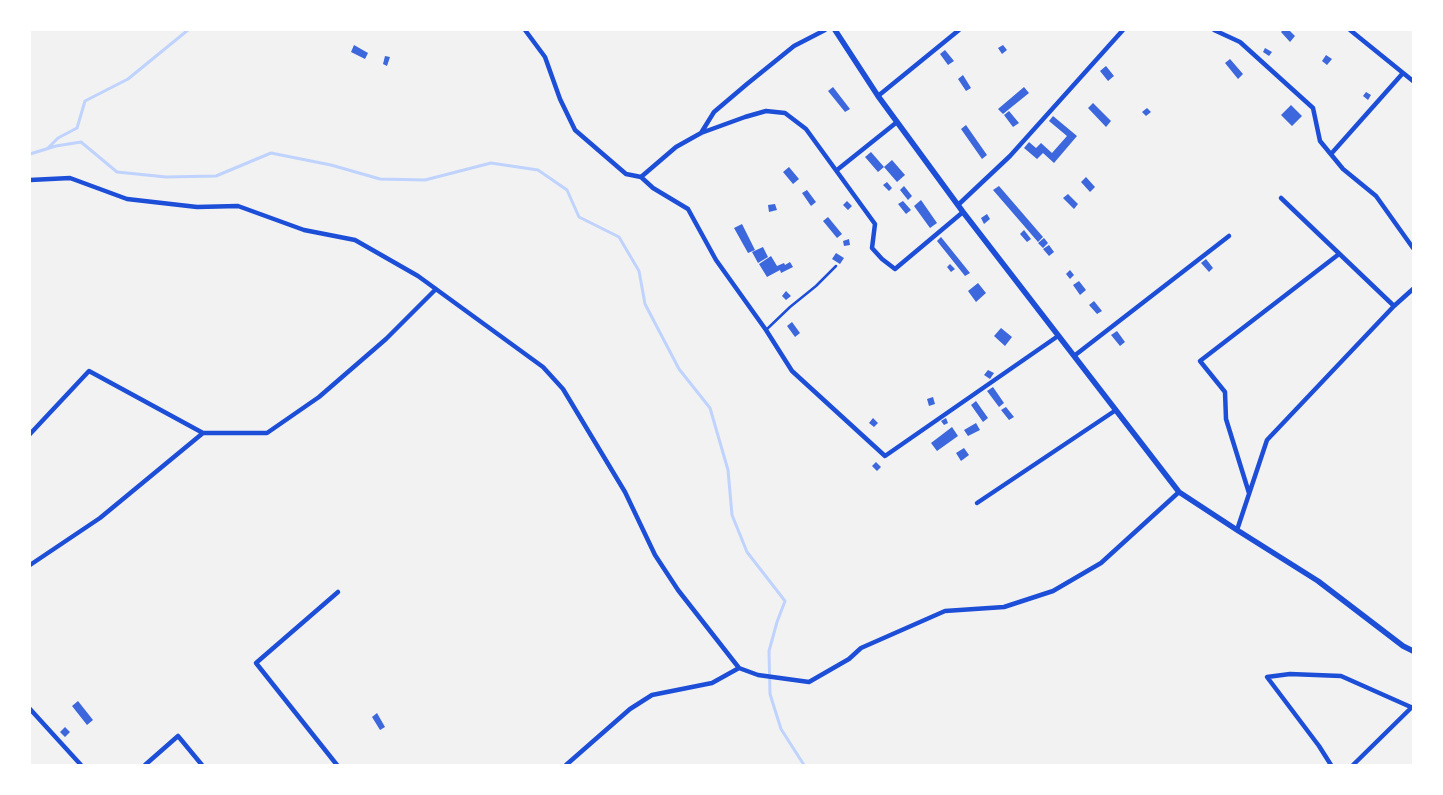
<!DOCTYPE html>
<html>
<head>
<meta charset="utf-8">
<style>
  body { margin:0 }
  #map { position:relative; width:1443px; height:795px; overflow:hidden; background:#f2f2f2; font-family:Bitter,serif }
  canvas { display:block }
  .frame { position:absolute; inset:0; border:31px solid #fff; pointer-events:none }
</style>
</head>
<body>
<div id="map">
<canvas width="1443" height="795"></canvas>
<div class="frame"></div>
</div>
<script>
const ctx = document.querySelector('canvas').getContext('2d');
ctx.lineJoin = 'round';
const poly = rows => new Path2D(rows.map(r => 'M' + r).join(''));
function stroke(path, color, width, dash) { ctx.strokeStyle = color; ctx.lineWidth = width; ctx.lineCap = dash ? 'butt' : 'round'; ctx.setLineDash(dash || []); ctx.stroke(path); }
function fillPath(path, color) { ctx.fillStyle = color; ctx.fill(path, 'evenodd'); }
stroke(poly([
  [48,148,58,138,77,128,85,101,128,79,188,30],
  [30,154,56,146,81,142,117,172,166,177,216,176,271,153,331,165,380,179,425,180,491,163,538,170,567,190,579,217,619,237,639,271,645,304,679,369,710,408,728,470,732,515,747,552,785,601,777,622,769,651,770,694,781,729,804,765]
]), '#bfd3fe', 3);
fillPath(poly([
  [1283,30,1289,30,1295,36,1290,42,1281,32],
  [354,45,368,53,365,59,351,52],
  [1003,45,1007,50,1002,54,998,48],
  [1265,48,1272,52,1269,56,1263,52],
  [945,50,954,61,948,65,940,54],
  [1326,55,1332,59,1327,65,1322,61],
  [385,56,390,57,387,66,383,64],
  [1230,59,1243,74,1238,79,1225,63],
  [1106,66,1114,76,1108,81,1100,71],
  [963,75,971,88,966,91,958,79],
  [833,87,850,109,845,112,828,91],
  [1024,87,1029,93,1003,114,998,109],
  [1366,92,1371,95,1368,100,1363,96],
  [1093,103,1111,121,1106,127,1088,108],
  [1291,105,1302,116,1292,126,1281,115],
  [1147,108,1151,112,1146,116,1142,112],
  [1009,111,1019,123,1013,127,1004,115],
  [1053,116,1077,136,1054,163,1043,153,1037,159,1024,148,1029,142,1036,148,1041,143,1052,153,1067,136,1049,121],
  [966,125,987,155,982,159,961,129],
  [871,152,884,167,878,172,865,157],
  [892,160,905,175,897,182,884,167],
  [789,167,799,179,793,184,783,172],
  [1086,177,1095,187,1090,192,1081,182],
  [887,182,892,188,889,191,883,185],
  [904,186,912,196,908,200,900,190],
  [999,186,1043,237,1038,242,993,190],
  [807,190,816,202,811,206,802,193],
  [1068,194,1078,204,1074,209,1063,198],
  [921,200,937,223,930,228,914,206],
  [847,201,852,206,848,210,843,205],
  [903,201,911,210,906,214,898,204],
  [775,204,777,210,769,212,768,205],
  [987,214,990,219,984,224,981,218],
  [828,217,842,234,837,238,823,221],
  [742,224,755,250,748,253,734,228],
  [1024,230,1031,239,1027,242,1020,234],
  [941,237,970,273,965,276,937,241],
  [1044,238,1048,243,1043,248,1038,243],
  [849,239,850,245,844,246,843,241],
  [1049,245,1054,252,1049,256,1043,249],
  [763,247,768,257,758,263,752,252],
  [836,253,844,258,840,264,832,259],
  [771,256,777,266,784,263,785,265,790,262,793,267,781,273,780,270,767,277,759,264],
  [1206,259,1213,268,1209,272,1201,263],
  [950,264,955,269,951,272,947,267],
  [1070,270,1074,275,1070,279,1066,274],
  [1079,281,1086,290,1080,295,1073,285],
  [978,283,986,293,976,302,968,291],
  [786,291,791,296,786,300,782,296],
  [1094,301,1102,311,1097,314,1089,305],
  [792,322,800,333,795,337,787,326],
  [1001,328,1012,337,1005,346,994,336],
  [1117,331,1125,342,1120,346,1111,335],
  [988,370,994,373,990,379,984,375],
  [993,387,1004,403,999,407,987,391],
  [933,397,935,404,929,406,927,399],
  [976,401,988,418,983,422,971,405],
  [1006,407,1014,417,1009,420,1001,410],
  [873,418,878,423,874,427,869,423],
  [946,418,948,423,944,425,941,421],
  [976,423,980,430,968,436,964,430],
  [952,427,958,436,937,451,931,443],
  [964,448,969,455,961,461,956,453],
  [876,462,881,467,877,471,872,466],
  [78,701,93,720,87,725,72,706],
  [377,713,385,727,380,730,372,717],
  [65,727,70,732,65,737,60,732]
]), '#3d67dc');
stroke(poly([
  [766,330,790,307,816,286,836,266]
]), '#1d4ed8', 2.5);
stroke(poly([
  [525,30,545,57,560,99,575,130,626,174,641,177,653,188,688,209,716,260,766,330,792,371,885,456,1058,336],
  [1214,30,1240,42,1313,108,1320,141,1343,169,1376,196,1413,248],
  [1350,30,1413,81],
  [878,96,959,30],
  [701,133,714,112,747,84,794,46,825,30],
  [1331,154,1403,73],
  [837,170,897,122],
  [641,177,676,147,701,133,745,117,766,111,785,113,806,129,875,224,872,248,882,259,895,269,963,212],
  [30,180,70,178,127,199,197,207,238,206,304,230,355,240,418,276,543,367,563,389,625,492,655,555,678,590,739,668,758,675,809,682,849,659,861,648,945,611,1004,607,1053,591,1101,563,1179,492],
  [1281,198,1394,306],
  [958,205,1010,156,1123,30],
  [1074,356,1229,236],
  [30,434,89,371,203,433,267,433,319,397,386,339,436,289],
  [1249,493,1226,419,1225,392,1200,361,1339,254],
  [977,503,1116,410],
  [1237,530,1267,440,1394,306,1413,289],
  [30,565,100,518,203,433],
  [30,709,81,765],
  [145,765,178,736,202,765],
  [337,765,256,663,338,592],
  [566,765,630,709,652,695,712,683,739,668],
  [1331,765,1319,746,1267,677,1290,674,1341,676,1413,708],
  [1353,765,1411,708]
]), '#1d4ed8', 4.5);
stroke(poly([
  [835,30,878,96,963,212,1179,492,1237,530,1318,581,1403,646,1413,651]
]), '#1d4ed8', 5.5);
</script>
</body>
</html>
